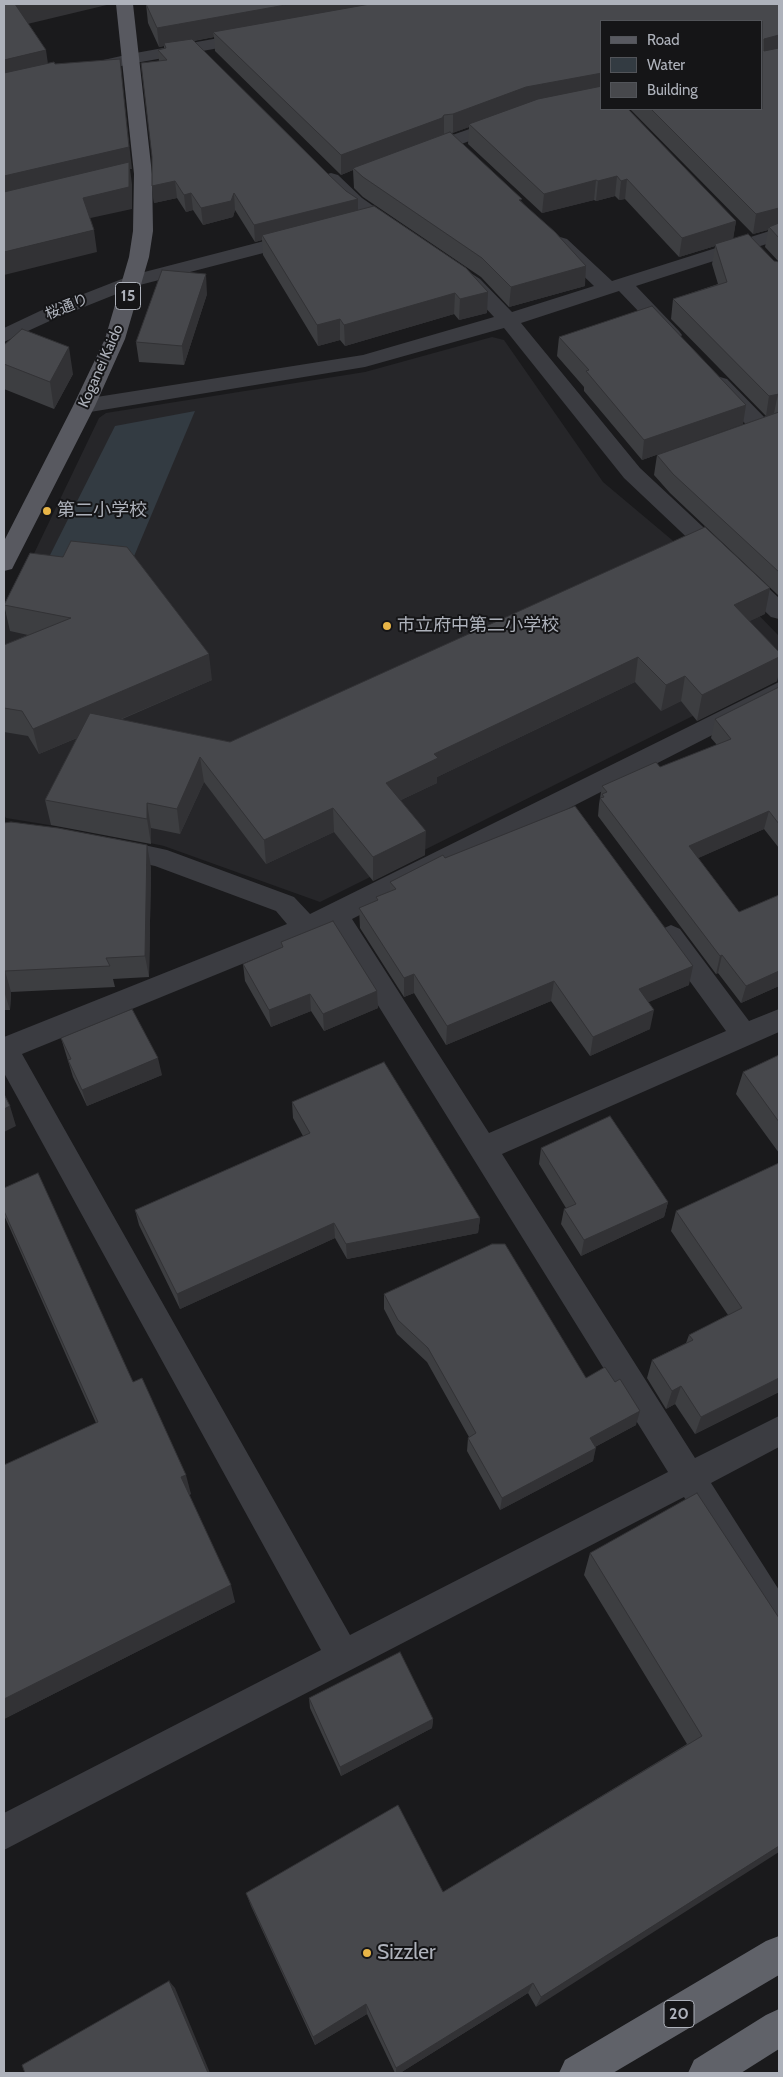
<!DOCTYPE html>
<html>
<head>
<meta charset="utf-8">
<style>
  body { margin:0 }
  #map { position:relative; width:783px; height:2077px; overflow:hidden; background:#1a1a1c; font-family:Cabin,sans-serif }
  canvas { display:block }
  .frame { position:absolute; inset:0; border:5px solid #aeb2bb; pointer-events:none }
  .legend { position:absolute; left:600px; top:20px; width:162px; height:90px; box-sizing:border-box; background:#151517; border:1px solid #525459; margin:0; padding:6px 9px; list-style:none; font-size:15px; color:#aeb2bb }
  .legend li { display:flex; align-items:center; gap:10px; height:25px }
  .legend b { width:25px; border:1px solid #525459 }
</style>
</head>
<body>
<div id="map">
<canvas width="783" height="2077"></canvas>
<div class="frame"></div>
<ul class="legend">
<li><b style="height:6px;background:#585960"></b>Road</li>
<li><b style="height:14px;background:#333b42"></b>Water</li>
<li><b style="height:14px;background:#47484c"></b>Building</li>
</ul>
</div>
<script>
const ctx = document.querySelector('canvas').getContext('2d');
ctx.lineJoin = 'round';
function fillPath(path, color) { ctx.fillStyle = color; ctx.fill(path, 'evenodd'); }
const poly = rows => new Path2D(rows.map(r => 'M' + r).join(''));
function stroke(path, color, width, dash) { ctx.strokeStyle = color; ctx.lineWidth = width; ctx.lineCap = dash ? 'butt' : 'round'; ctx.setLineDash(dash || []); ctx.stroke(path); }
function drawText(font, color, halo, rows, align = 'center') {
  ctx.font = font + ' Cabin,"Noto Sans JP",sans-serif'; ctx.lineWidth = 4; ctx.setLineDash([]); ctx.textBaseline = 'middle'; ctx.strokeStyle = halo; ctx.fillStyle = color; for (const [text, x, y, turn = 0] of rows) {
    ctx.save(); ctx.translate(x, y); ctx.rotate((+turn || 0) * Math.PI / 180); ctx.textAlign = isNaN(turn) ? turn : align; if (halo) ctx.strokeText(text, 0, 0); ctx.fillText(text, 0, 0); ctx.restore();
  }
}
fillPath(poly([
  [492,337,504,340,603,482,747,603,779,636,779,673,320,902,164,846,117,836,6,818,4,815,4,616,99,418,106,413,365,372]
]), '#262629');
fillPath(poly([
  [195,411,127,573,46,563,115,426]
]), '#333b42');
fillPath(poly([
  [252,32,258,33,261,37,258,41,130,64,83,75,77,74,74,70,77,66,130,54,252,32],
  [504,117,510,118,513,122,510,126,429,156,422,158,415,156,413,152,415,148,504,117],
  [331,173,338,175,362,198,402,226,405,230,402,234,395,236,388,234,348,206,322,179,324,175,331,173],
  [779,228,779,240,636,286,679,331,682,335,679,339,672,341,665,339,619,291,521,323,640,468,779,598,779,619,771,617,624,478,504,328,365,367,84,413,77,411,73,406,77,401,84,399,363,355,494,317,466,287,452,278,449,274,452,270,459,268,466,270,480,279,512,312,594,286,553,247,550,243,553,239,560,237,567,239,612,281,779,228],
  [299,232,306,234,309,238,306,242,132,287,125,285,122,281,125,277,299,232],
  [720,377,727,379,769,422,772,427,769,432,761,434,753,432,713,389,710,384,713,379,720,377],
  [779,682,779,701,352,919,489,1133,726,1031,662,943,658,936,662,929,671,925,680,929,749,1021,779,1009,779,1032,502,1154,695,1458,779,1416,779,1447,711,1483,779,1590,779,1637,767,1632,684,1497,4,1850,4,1813,321,1650,4,1073,4,1037,287,924,276,911,155,866,103,855,99,848,103,841,112,838,167,850,294,897,310,914,779,682],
  [330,928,668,1472,350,1635,22,1054,330,928]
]), '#3b3c41');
fillPath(poly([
  [132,275,139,277,142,281,139,285,54,319,4,342,4,328,40,311,132,275]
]), '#3b3c41');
fillPath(poly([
  [116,4,133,4,152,174,153,231,149,257,125,339,95,406,15,563,12,569,4,571,4,541,73,406,105,339,129,257,133,231,134,174,116,4]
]), '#585960');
fillPath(poly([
  [779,1936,779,1975,613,2073,559,2073,565,2060,766,1941,779,1936],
  [779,2009,779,2049,741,2073,688,2073,694,2060,766,2015,779,2009]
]), '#606269');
fillPath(poly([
  [146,4,779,4,779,262,765,247,768,230,753,234,630,109,762,109,602,21,602,109,736,221,733,238,774,261,779,262,779,596,670,493,654,475,657,455,775,413,766,416,671,319,673,299,718,284,712,264,715,246,679,257,625,199,619,200,615,196,596,201,594,200,542,213,468,144,469,127,452,133,522,202,585,286,509,307,481,277,363,197,354,188,353,170,341,175,215,51,214,37,194,41,328,174,346,191,358,199,358,210,488,292,487,313,459,320,454,314,345,346,340,340,318,346,263,255,262,240,255,242,235,210,233,217,203,225,193,210,186,212,177,198,154,203,152,186,159,61,158,50,164,48,164,46,159,47,148,23],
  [207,294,184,365,139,362,136,342],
  [559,337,746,405,743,424,642,460,584,391,584,387,557,356],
  [4,345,73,374,54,409,4,389],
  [30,553,212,680,120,720,230,742,765,614,749,621,779,652,779,670,777,681,697,721,681,701,661,711,635,682,437,777,437,783,401,800,425,855,373,881,334,832,266,864,204,782,180,834,151,828,151,844,51,825,45,800,77,738,39,754,28,736,4,732,4,645,28,635,10,631,4,605],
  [779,687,779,848,764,829,698,858,739,912,779,895,779,986,741,1003,718,973,716,974,598,816,599,804,602,786,660,767,717,745,711,738,715,719],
  [4,823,151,867,149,977,113,979,115,987,11,992,10,1010,4,1010],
  [445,858,689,985,648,1002,650,1029,590,1056,551,1001,446,1045,414,993,404,997,360,928,359,908,376,901,376,897,390,891,390,882],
  [281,942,377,991,378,1008,324,1031,311,1011,271,1027,245,981,243,964,281,948],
  [61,1038,162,1075,87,1106,73,1077],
  [779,1055,779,1153,736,1094,743,1072],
  [292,1102,480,1218,478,1233,347,1259,335,1238,180,1309,139,1225,135,1210,303,1136,293,1118],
  [541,1148,668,1202,664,1217,581,1256,561,1224,564,1209,566,1208,539,1164],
  [779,1163,779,1392,695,1434,675,1404,666,1409,647,1378,652,1360,686,1343,689,1335,728,1315,671,1231,676,1211],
  [4,1188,133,1382,191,1494,189,1495,235,1602,4,1719,4,1465,96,1423,4,1215],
  [384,1294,586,1378,636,1425,595,1447,593,1461,500,1510,467,1451,468,1438,469,1437,427,1362,397,1334,384,1309],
  [590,1553,779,1618,536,2007,528,1993,400,2073,395,2073,367,2014,315,2045,251,1906,246,1893,443,1892,687,1744,584,1575],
  [309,1698,433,1719,432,1728,341,1776,310,1708]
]), '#3d3e41');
fillPath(poly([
  [15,4,111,4,19,26],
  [291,4,399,4,213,32,214,37,165,46,164,43,164,46,159,47,157,28],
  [779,35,779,54,762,58,764,39],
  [46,50,49,71,4,82,4,60],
  [602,73,602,92,469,124,469,127,453,133,453,114,526,87],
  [122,81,132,169,130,169,132,184,132,209,86,219,4,199,4,176],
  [444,115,444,134,353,168,353,170,341,175,341,155],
  [617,176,615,196,596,201,598,181],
  [627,179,625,199,619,200,621,181],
  [596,180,594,200,542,213,544,194],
  [175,181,177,198,154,203,152,186],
  [191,193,193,210,186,212,184,195],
  [234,193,235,210,233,217,203,225,201,208],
  [358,199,358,215,262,235,262,240,255,242,254,225],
  [779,208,779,227,769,227,768,230,753,234,756,214],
  [736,221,733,240,715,244,715,246,679,257,682,238],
  [94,230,97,252,4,275,4,252],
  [586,266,585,286,509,307,511,287],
  [206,274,207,294,184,365,182,346],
  [488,292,487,313,459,320,460,299],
  [455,293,454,314,345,346,344,325],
  [340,319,340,340,318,346,317,325],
  [69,347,73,374,54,409,50,382],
  [778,394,774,413,766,416,769,396],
  [746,405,743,424,642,460,644,440],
  [770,588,765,614,729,631,734,605],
  [209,654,212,680,39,754,33,729],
  [638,657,635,682,437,777,437,783,386,807,386,783,434,754],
  [779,657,779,670,777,681,697,721,702,695],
  [685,676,681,701,661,711,666,685],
  [200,757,204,782,180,834,177,809],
  [147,803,151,828,151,844,147,819],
  [333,808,334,832,266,864,264,840],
  [769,811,764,829,685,864,689,846],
  [426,831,425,855,373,881,373,857],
  [147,845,151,867,149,977,145,956],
  [722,955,718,973,716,974,720,956],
  [693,966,689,985,635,1008,639,989],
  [5,971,11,992,10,1010,4,991],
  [779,971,779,986,741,1003,746,986],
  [414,974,414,993,404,997,404,978],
  [554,981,551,1001,446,1045,447,1026],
  [377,991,378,1008,324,1031,323,1014],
  [310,994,311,1011,271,1027,269,1010],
  [654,1010,650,1029,590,1056,593,1037],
  [158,1058,162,1075,87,1106,82,1090],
  [10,1106,16,1126,4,1132,4,1109],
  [668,1202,664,1217,581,1256,584,1240],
  [480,1218,478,1233,347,1259,346,1244],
  [334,1223,335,1238,180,1309,177,1294],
  [779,1378,779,1392,695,1434,701,1417],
  [681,1386,675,1404,666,1409,672,1391],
  [640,1411,636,1425,587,1451,590,1438],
  [596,1448,593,1461,500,1510,502,1498],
  [186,1475,191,1494,186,1496,181,1477],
  [231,1585,235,1602,4,1719,4,1699],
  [433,1719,432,1728,341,1776,340,1767],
  [779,1846,779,1852,536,2007,541,1997],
  [169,1981,175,1988,210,2073,208,2073],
  [533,1983,528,1993,400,2073,396,2073,396,2068],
  [366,2004,367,2014,315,2045,313,2037]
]), '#323235');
const building = poly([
  [4,4,17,4,15,4,46,50,4,60,4,4],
  [146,4,291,4,157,28,146,4],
  [370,4,779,4,779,35,764,39,764,51,779,48,779,208,756,214,651,109,762,109,762,21,602,21,602,73,526,87,453,114,444,115,442,118,341,155,213,32,370,4],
  [192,39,328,174,346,191,358,199,254,225,234,193,231,201,201,208,191,193,184,195,175,181,152,186,152,157,141,63,167,60,158,50,166,48,164,43,192,39],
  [120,59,129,147,4,176,4,73,54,62,55,64,120,59],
  [602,86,602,109,628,109,736,221,682,238,627,179,621,181,617,176,598,181,596,180,544,194,469,124,538,99,602,86],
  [450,132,522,199,519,200,555,232,586,266,511,287,482,258,363,177,353,168,450,132],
  [129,162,129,187,83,198,94,230,4,252,4,192,129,162],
  [374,206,466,268,488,292,460,299,455,293,344,325,340,319,317,325,262,235,374,206],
  [779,223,779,238,769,227,779,223],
  [748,234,774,261,779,262,779,394,769,396,673,299,727,282,715,244,748,234],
  [162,270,206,274,182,346,136,342,162,270],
  [652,306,746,405,644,440,586,371,589,370,559,337,652,306],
  [22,329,69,347,50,382,4,364,4,345,22,329],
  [779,412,779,572,673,474,657,455,779,412],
  [705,527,770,588,734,605,779,652,779,657,702,695,685,676,666,685,638,657,434,754,438,758,386,783,426,831,373,857,333,808,264,840,200,757,177,809,147,803,147,819,45,800,90,713,230,742,705,527],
  [71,541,127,547,209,654,33,729,22,711,4,708,4,645,71,618,4,605,30,553,63,557,71,541],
  [779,687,779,824,769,811,689,846,739,912,779,895,779,971,746,986,722,955,720,956,600,798,604,797,602,794,607,792,602,786,656,762,660,767,731,739,715,719,779,687],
  [575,806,693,966,639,989,654,1010,593,1037,554,981,447,1026,414,974,404,978,359,908,378,900,376,897,396,889,390,882,443,855,445,858,575,806],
  [11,822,58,828,147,845,145,956,106,958,110,966,5,971,4,985,4,823,11,822],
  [333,921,377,991,323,1014,310,994,269,1010,243,964,283,947,281,942,333,921],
  [132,1009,158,1058,82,1090,68,1060,71,1059,61,1038,132,1009],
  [779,1055,779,1122,743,1072,779,1055],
  [384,1062,480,1218,346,1244,334,1223,177,1294,135,1210,310,1133,292,1102,384,1062],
  [4,1094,10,1106,4,1109,4,1094],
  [610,1116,668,1202,584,1240,564,1209,576,1204,541,1148,610,1116],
  [779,1163,779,1378,701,1417,681,1386,672,1391,652,1360,693,1340,689,1335,742,1308,676,1211,779,1163],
  [38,1173,133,1382,142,1378,186,1475,181,1477,231,1585,4,1699,4,1465,98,1422,4,1211,4,1188,38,1173],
  [492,1244,505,1244,586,1378,605,1367,615,1382,620,1379,640,1411,590,1438,596,1448,502,1498,468,1438,476,1433,428,1348,398,1320,384,1294,492,1244],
  [697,1493,779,1618,779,1846,541,1997,533,1983,396,2068,366,2004,313,2037,246,1893,398,1805,443,1892,702,1736,590,1553,697,1493],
  [400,1652,433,1719,340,1767,309,1698,400,1652],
  [169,1981,208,2073,25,2073,22,2065,169,1981]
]);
fillPath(building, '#47484c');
stroke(building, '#323235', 1);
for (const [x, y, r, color] of [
  [47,511,5,"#e8b547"],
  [387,626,5,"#e8b547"],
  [367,1953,5,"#e8b547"]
]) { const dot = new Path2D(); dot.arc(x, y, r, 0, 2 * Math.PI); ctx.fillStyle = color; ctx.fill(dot); stroke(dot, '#151517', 2); }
drawText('15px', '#aeb2bb', '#151517', [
  ["桜通り",67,307,-22],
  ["Koganei Kaido",101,366,-66]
]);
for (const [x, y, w] of [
  [128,296,25],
  [679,2014,30]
]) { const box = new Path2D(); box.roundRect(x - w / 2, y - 13.5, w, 27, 4); ctx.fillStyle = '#151517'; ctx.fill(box); stroke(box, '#aeb2bb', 1); }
drawText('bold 16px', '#aeb2bb', null, [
  ["15",128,296],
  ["20",679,2014]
]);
drawText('18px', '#aeb2bb', '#151517', [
  ["第二小学校",57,511],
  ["市立府中第二小学校",397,626]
], 'left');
drawText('21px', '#aeb2bb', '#151517', [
  ["Sizzler",377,1953]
], 'left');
</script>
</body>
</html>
